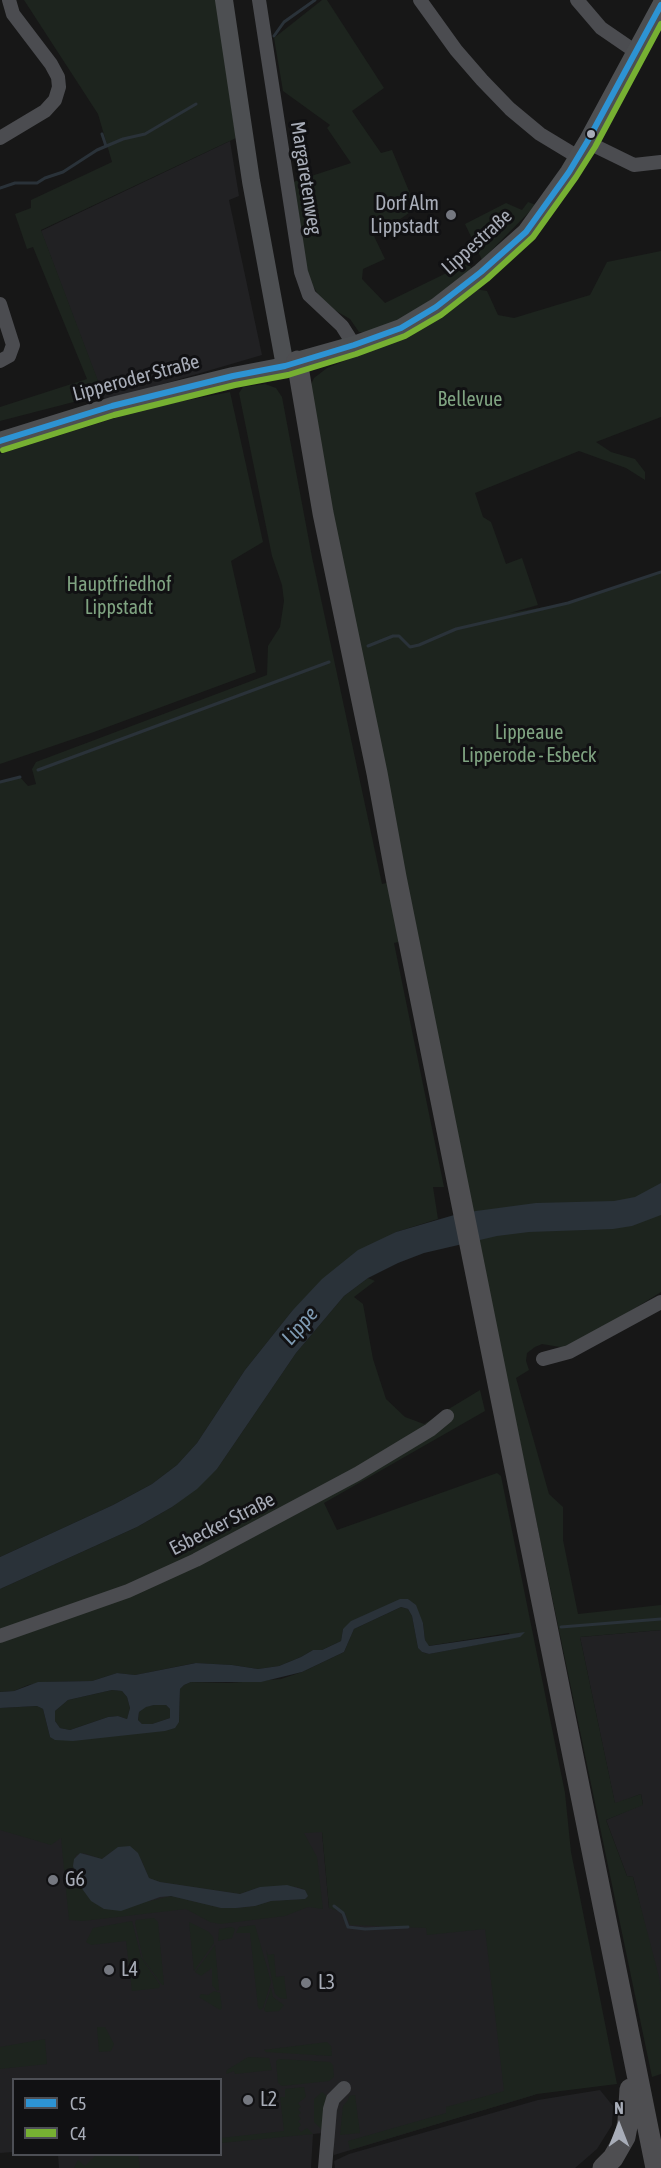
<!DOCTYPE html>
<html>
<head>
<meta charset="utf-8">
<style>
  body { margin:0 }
  #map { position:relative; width:661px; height:2168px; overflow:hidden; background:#171717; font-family:"Asap Condensed",sans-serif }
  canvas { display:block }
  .legend { position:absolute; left:12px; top:2078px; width:210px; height:78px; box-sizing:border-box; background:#111113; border:2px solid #4d4f55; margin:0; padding:8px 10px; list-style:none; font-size:18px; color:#a8adb8 }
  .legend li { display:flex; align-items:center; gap:12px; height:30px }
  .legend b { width:30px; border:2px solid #4d4f55 }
  .north { position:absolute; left:589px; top:2096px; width:60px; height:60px; -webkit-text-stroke:4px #111113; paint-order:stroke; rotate:0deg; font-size:16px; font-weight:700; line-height:24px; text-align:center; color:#a8adb8 }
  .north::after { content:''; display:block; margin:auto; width:21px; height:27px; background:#a8adb8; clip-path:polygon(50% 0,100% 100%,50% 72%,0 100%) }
</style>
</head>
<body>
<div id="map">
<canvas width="661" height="2168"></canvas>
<ul class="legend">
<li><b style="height:8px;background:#2d93d3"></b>C5</li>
<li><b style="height:8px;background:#76b032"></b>C4</li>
</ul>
<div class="north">N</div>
</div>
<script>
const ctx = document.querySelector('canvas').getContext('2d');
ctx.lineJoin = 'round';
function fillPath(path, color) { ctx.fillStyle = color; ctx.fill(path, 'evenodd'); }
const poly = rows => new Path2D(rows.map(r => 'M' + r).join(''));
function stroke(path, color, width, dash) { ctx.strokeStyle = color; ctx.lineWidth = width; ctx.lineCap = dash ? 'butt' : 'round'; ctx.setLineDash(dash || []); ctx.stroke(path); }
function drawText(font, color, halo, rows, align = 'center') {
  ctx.font = font + ' "Asap Condensed",sans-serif'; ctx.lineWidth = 6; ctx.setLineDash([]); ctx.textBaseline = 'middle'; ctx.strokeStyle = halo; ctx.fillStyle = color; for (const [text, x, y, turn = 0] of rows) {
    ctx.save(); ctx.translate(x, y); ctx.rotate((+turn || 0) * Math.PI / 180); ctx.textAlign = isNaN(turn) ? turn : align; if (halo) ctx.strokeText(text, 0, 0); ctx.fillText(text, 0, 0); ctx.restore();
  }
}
fillPath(poly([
  [230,141,239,196,229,200,262,355,105,401,41,231],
  [661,1630,661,1992,633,1877,627,1876,606,1820,643,1804,641,1794,615,1804,580,1637],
  [0,1789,84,1830,322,1832,329,1908,551,1894,556,2077,534,2095,334,2155,334,2132,313,2134,311,2168,59,2168,58,2155,220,2154,220,2080,14,2080,13,2152,0,2153],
  [600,2090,613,2106,612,2125,597,2149,575,2168,335,2168,334,2161,349,2154,538,2100]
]), '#212123');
fillPath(poly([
  [24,0,216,0,236,138,41,230,100,386,93,397,0,421,0,407,87,379,33,247,27,249,15,214,31,208,31,200,112,162,98,114],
  [322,0,327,0,384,88,352,111,381,153,392,150,416,208,396,222,372,232,385,259,363,269,362,279,385,303,467,263,474,271,402,319,368,333,359,332,350,319,324,304,308,278,293,182,351,163,327,128,330,125,283,91,274,38],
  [528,202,536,205,482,260,465,224,506,203,522,210],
  [661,251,661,417,596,442,611,452,635,459,645,472,645,480,626,468,579,451,475,493,483,517,491,522,506,564,522,558,538,605,510,613,562,604,661,571,661,1292,613,1322,566,1348,542,1344,535,1347,527,1353,526,1361,529,1370,516,1378,549,1494,563,1507,563,1540,578,1614,661,1605,661,1630,580,1637,615,1803,641,1794,643,1805,606,1820,627,1876,633,1877,659,1977,661,1992,661,2074,652,2077,415,938,394,943,444,1187,433,1187,438,1219,396,1232,292,1311,245,1370,197,1443,177,1465,152,1484,113,1505,0,1557,0,782,20,777,28,786,36,784,32,769,36,762,267,675,268,646,280,627,284,601,282,585,272,556,239,393,243,387,265,384,276,388,282,397,312,557,382,884,404,879,309,389,314,378,327,368,410,334,475,289,487,291,498,315,514,318,590,295,607,262],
  [230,392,263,542,231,561,256,672,94,732,0,764,0,454,147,408],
  [368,1278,375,1281,354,1297,363,1304,373,1359,386,1399,405,1417,424,1424,480,1390,485,1411,324,1503,337,1530,497,1473,501,1476,565,1793,571,1852,617,2084,537,2094,350,2150,348,2141,446,2113,446,2107,504,2091,485,1929,427,1935,426,1928,350,1925,345,1913,329,1908,322,1832,304,1833,317,1857,323,1909,308,1907,285,1916,220,1924,210,1922,186,1909,83,1921,69,1920,61,1838,51,1845,0,1830,0,1708,37,1706,43,1709,50,1737,179,1722,180,1689,184,1685,191,1682,229,1683,281,1679,302,1672,344,1652,354,1629,401,1607,408,1609,412,1616,418,1648,422,1652,429,1654,511,1638,509,1633,428,1646,425,1640,423,1623,408,1599,343,1629,341,1641,322,1650,313,1650,301,1657,279,1666,258,1669,232,1665,195,1663,135,1675,117,1673,92,1681,46,1682,28,1685,14,1691,0,1692,0,1589,137,1527,172,1507,217,1469,296,1353,344,1296],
  [112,1851,141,1859,149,1878,160,1882,240,1894,260,1887,297,1887,305,1890,308,1896,305,1899,271,1901,255,1906,236,1908,221,1908,171,1896,150,1901,73,1866,76,1855,83,1853,102,1859],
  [112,1690,122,1691,127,1697,130,1708,127,1719,118,1716,108,1717,70,1730,60,1728,55,1721,55,1711,68,1700],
  [154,1705,166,1705,170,1709,170,1718,152,1724,142,1724,138,1720,139,1712,146,1706],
  [154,1918,158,1922,164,1985,162,1985,143,1959,135,1923,136,1920],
  [132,1921,141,1957,160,1985,159,1988,132,1991,126,1941,91,1945,86,1942,93,1928],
  [189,1922,209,1932,213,1937,214,1943,194,1971],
  [255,1925,271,1982,263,2008,260,2010,258,2007,250,1933,236,1933,239,1927],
  [232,1927,235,1929,232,1938,218,1941,219,1929],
  [215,1945,219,1990,217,1991,212,1985,212,1968,201,1976,195,1972],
  [266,1950,268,1955,274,1954,276,1977,284,1976,287,1999,280,1998,275,1994],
  [271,1988,273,1997,284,2005,279,2011,266,2012,264,2010],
  [214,1991,220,1993,222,2008,220,2010,199,1997,201,1994,208,1995],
  [97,2027,105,2027,114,2044,111,2051,99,2052],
  [45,2039,47,2064,0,2069,0,2047],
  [327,2042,331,2046,332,2056,266,2052,264,2050],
  [248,2057,269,2058,272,2070,235,2074,234,2071,226,2074,227,2070],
  [279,2059,330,2062,333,2065,334,2077,329,2081,282,2086,278,2083,276,2061],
  [304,2087,306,2097,298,2103,301,2107,298,2109,301,2113,298,2115,301,2119,298,2121,301,2125,298,2128,301,2132,307,2128,313,2134,221,2143,221,2138,284,2131,280,2097,285,2097,285,2089],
  [322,2092,328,2097,323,2131,314,2122,314,2099],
  [355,2095,360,2133,340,2135,343,2106,348,2100,349,2096],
  [94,2155,138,2155,140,2168,74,2168,78,2160,85,2166,95,2156]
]), '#1d241e');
fillPath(poly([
  [661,1183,661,1215,632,1226,613,1229,529,1232,497,1236,424,1253,398,1263,368,1278,344,1296,296,1353,217,1469,197,1489,172,1507,137,1527,0,1589,0,1557,113,1505,152,1484,177,1465,197,1443,245,1370,292,1311,322,1279,358,1250,396,1232,461,1213,536,1203,614,1201,635,1197],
  [400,1599,408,1599,416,1605,423,1623,425,1640,429,1646,525,1632,520,1637,429,1654,422,1652,418,1648,412,1616,408,1609,401,1607,354,1629,344,1652,302,1672,261,1682,191,1682,184,1685,180,1689,179,1722,175,1728,165,1731,73,1741,55,1740,50,1737,43,1709,37,1706,0,1708,0,1692,14,1691,38,1682,92,1681,117,1673,135,1675,196,1663,232,1665,258,1669,279,1666,301,1657,313,1650,322,1650,341,1641,343,1629,351,1621],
  [112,1690,122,1691,127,1697,130,1708,127,1719,118,1716,108,1717,70,1730,60,1728,55,1721,55,1711,68,1700],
  [154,1705,166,1705,170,1709,170,1718,152,1724,142,1724,138,1720,139,1712,146,1707],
  [130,1846,138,1853,149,1878,160,1882,240,1894,260,1887,287,1885,305,1890,308,1896,305,1899,271,1901,255,1906,236,1908,221,1908,171,1896,160,1897,121,1911,104,1909,91,1901,83,1890,77,1879,73,1866,74,1859,80,1853,102,1859,118,1847]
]), '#2a3239');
stroke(poly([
  [274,36,284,22,315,0],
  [102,134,106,146],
  [0,188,15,183,37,183,45,178,63,172,97,150,123,139,145,134,196,104],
  [368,646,393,636,399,636,410,647,419,645,456,629,568,603,661,572],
  [38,770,329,662],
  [0,782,20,777],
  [561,1627,661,1619],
  [334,1906,343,1913,348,1927,365,1929,408,1927]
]), '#2a3239', 3);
stroke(poly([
  [259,0,301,272,309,295,342,326,354,345],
  [420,0,456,50,482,80,510,109,540,134,578,157],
  [577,0,601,28,636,52],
  [0,138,45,111,55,100,59,87,58,77,51,64,13,14,9,0],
  [587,142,634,165,661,162],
  [0,304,13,345,9,356,0,361],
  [543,1359,569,1352,661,1302],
  [0,1636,128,1591,196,1560,357,1474,430,1430,447,1416],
  [325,2168,330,2109,333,2099,344,2088]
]), '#4b4c50', 14);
stroke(poly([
  [224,0,251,181,285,366],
  [0,441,112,406,233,376,285,366,297,361,354,345,401,328,436,307,481,272,526,232,569,172,587,142,661,5]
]), '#4d4f52', 18);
stroke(poly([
  [297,361,323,513,377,773,396,877,656,2168],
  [603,2168,613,2158,625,2137,628,2121,630,2089]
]), '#4e4e51', 21);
stroke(poly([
  [0,441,112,406,233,376,285,366,354,345,401,328,436,307,481,272,526,232,569,172,587,142,661,5]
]), '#2d93d3', 6);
stroke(poly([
  [3,450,114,415,235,385,288,375,356,354,405,336,441,315,487,279,533,237,576,177,595,147,661,24]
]), '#76b032', 6);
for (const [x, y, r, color] of [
  [591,134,5,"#a8adb8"],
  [451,215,6,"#757880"],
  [53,1880,6,"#757880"],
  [109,1970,6,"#757880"],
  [306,1983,6,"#757880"],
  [248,2100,6,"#757880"]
]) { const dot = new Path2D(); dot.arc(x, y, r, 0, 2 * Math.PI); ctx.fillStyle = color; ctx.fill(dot); stroke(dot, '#111113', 2); }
drawText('20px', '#a8adb8', '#111113', [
  ["Margaretenweg",306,178,81],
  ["Lippestraße",477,242,-42],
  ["Lipperoder Straße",136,378,-15],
  ["Esbecker Straße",222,1524,-27]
]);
drawText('20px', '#a8adb8', '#111113', [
  ["Dorf Alm",439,204,"right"],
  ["Lippstadt",439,227,"right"],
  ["G6",65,1880],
  ["L4",121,1970],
  ["L3",318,1983],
  ["L2",260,2100]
], 'left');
drawText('20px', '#7fa381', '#111113', [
  ["Bellevue",470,400],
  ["Hauptfriedhof",119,585],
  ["Lippstadt",119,608],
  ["Lippeaue",529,733],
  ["Lipperode - Esbeck",529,756]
]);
drawText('italic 21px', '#7f9bb3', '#111113', [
  ["Lippe",300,1326,-49]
]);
</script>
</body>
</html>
